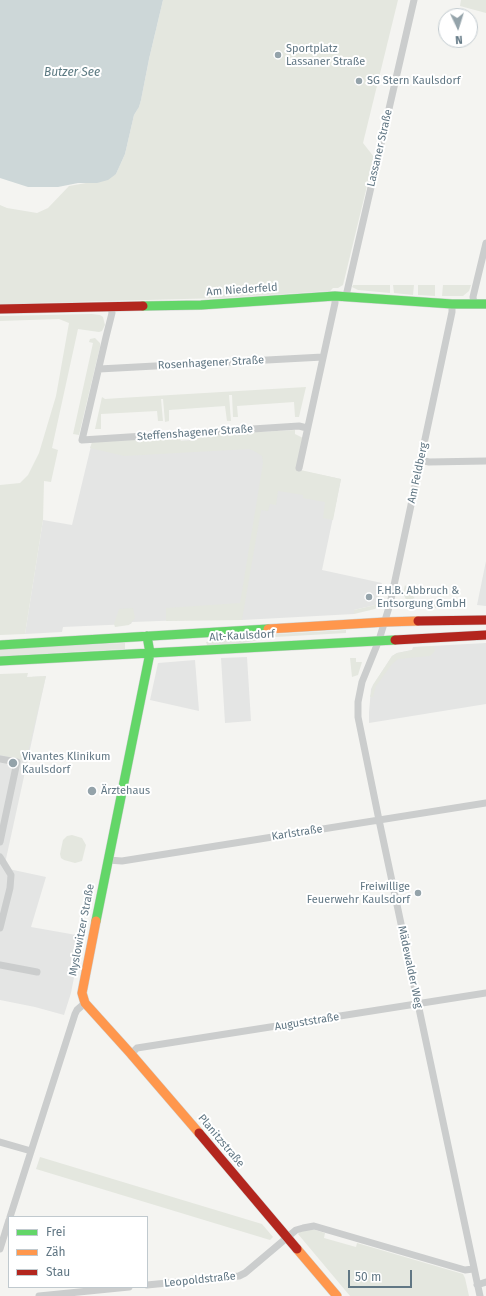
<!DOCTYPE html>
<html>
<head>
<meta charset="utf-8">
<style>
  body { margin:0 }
  #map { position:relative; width:486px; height:1296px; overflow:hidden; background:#f4f4f1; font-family:"Fira Sans",sans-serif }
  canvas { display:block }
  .legend { position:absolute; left:8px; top:1216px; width:140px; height:72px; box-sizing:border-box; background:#fff; border:1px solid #c0c9ce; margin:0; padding:5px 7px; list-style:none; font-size:12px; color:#617784 }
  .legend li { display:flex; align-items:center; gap:8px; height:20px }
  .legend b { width:20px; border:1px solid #c0c9ce }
  .north { position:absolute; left:438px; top:8px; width:40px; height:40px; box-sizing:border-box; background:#fff; border:1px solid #c0c9ce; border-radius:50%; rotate:176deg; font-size:11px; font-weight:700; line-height:16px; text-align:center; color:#617784 }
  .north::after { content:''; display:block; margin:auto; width:14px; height:18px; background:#94a3aa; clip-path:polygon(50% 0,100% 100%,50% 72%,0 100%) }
  .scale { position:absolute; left:348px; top:1270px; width:64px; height:18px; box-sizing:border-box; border:2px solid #617784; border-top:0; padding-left:5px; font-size:12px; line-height:14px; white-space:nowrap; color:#617784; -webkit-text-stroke:3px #fff; paint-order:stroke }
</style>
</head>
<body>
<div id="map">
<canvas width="486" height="1296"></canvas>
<ul class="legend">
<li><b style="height:5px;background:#63d668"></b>Frei</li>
<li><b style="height:5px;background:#ff974d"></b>Zäh</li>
<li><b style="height:5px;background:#b3261e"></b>Stau</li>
</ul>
<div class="north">N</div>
<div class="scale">50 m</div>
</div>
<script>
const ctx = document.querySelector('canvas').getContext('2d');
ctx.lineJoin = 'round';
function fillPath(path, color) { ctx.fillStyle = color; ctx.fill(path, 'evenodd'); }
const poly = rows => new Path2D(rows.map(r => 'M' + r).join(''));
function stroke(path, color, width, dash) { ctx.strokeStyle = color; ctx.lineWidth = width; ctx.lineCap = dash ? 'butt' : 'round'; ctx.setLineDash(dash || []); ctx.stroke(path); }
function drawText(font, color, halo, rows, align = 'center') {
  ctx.font = font + ' "Fira Sans",sans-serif'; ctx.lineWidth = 4; ctx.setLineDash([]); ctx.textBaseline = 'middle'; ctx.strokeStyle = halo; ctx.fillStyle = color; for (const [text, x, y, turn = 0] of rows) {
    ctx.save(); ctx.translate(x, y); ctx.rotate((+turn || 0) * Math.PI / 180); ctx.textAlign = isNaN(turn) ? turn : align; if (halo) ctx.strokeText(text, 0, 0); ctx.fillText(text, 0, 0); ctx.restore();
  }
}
fillPath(poly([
  [294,434,284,484,303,471,341,479,322,570,382,583,375,605,354,610,354,614,242,620,214,619,132,622,131,624,63,627,62,632,25,634,43,520,72,525,91,446],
  [486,561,486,606,477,605],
  [486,643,486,704,369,723,369,712,371,689,373,685,392,656,397,653,412,650,413,647],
  [247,657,251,721,225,723,221,658],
  [195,660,199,711,150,700,158,663],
  [46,676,4,868,46,877,31,927,82,936,71,993,64,1015,35,1007,0,1000,0,679]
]), '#e4e5e4');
fillPath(poly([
  [163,0,398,0,363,143,374,157,343,285,338,288,333,288,330,291,221,298,0,304,0,205,7,208,37,213,48,208,69,186,86,183,116,174,125,154,134,115,139,107,141,100,149,59],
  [461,0,486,0,486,13,460,6],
  [353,285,390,285,390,293,358,290,352,287],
  [393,285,414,285,413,295,394,293],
  [418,285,435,285,435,296,418,295],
  [443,285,471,285,469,291,463,296,442,296],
  [92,314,100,315,103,317,105,325,102,331,99,332,78,329,52,448,58,450,51,482,44,481,43,520,25,634,0,635,0,485,20,483,28,475,39,453,56,396,69,323,59,319,0,321,0,316],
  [95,338,100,343,100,347,79,435,73,434,93,343,89,342,90,339],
  [306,387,299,417,295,417,294,402,237,406,238,417,233,417,232,395,229,395,231,421,227,421,225,406,169,410,169,421,165,422,163,399,161,399,163,421,158,421,157,411,101,414,101,429,95,429,102,397,105,399,120,398],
  [295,430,295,434,303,438,296,469,341,479,333,520,323,518,325,502,303,498,303,495,278,491,276,505,270,504,268,511,261,510,242,620,166,621,166,608,240,603,263,463,262,456,256,452,249,449,124,456,90,448,92,442,179,437,181,441,197,440,199,435],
  [405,585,419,604,449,605,449,608,432,608,408,604,403,593],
  [380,591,378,606,375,609,354,614,354,610,375,605],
  [133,608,135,618,129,625,115,627,114,624,119,609],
  [346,630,346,633,275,637,243,643,207,645,206,642,245,636],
  [125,643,125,649,0,656,0,649],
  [434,646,435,651,430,656,398,659,392,664,376,686,373,697,370,697,373,685,392,656,397,653,412,650,416,647],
  [350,658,356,658,356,662,362,662,358,675,352,677],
  [28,673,27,677,46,676,26,761,0,755,0,674],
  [72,835,82,838,86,845,82,861,75,863,64,860,61,858,60,854,63,840,67,836],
  [40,1157,262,1224,273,1237,270,1240,36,1169],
  [312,1229,325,1233,324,1238,356,1247,357,1243,463,1274,465,1278,469,1296,350,1296,298,1234,301,1230]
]), '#e4e7df');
fillPath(poly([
  [0,0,163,0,149,59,141,100,139,107,134,115,125,154,116,174,108,180,97,183,78,183,58,187,28,187,0,178]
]), '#cdd7d8');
const fast = poly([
  [143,306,201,305,335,296,452,304,486,304],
  [0,645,268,629],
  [0,661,395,640],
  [96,921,150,653,147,636]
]);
const slow = poly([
  [268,629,386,622,418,621],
  [96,921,82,993,85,1003,131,1054,199,1133],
  [297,1249,337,1296]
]);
const jam = poly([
  [0,309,143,306],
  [418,621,486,620],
  [395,640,486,635],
  [199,1133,297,1249]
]);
stroke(fast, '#cfd1d1', 10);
stroke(slow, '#cfd1d1', 10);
stroke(jam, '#cfd1d1', 10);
stroke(poly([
  [346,296,414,0],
  [452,304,452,312,390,604,379,640,362,682,358,702,358,717,379,820,480,1296],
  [474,304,473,297,486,243],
  [111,307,112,313,106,337,82,440,299,426,307,428],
  [99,369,323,357],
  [420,460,429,462,486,461],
  [299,468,335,303,335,296],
  [0,759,17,762,0,842],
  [0,857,11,875,10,888,0,928],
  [108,860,122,861,486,803],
  [0,965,37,972],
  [131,1054,137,1048,486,993],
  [0,1142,31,1151],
  [10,1217,75,1014,77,1010,85,1003],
  [0,1249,9,1220],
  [147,1285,239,1276,245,1273,296,1230,303,1228,314,1226,465,1270,473,1269],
  [477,1285,486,1282],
  [39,1296,129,1287]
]), '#cbcdcd', 7);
stroke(fast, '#63d668', 9);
stroke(slow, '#ff974d', 9);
stroke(jam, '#b3261e', 9);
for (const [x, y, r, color] of [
  [278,55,4,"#94a3aa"],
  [359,81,4,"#94a3aa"],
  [369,597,4,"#94a3aa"],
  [13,763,5,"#94a3aa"],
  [92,791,5,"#94a3aa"],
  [418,893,4,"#94a3aa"]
]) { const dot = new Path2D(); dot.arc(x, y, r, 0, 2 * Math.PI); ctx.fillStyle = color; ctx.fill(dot); stroke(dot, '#fff', 1.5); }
drawText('11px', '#617784', '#fff', [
  ["Sportplatz",286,49],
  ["Lassaner Straße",286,62],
  ["SG Stern Kaulsdorf",367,81],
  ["F.H.B. Abbruch &",377,591],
  ["Entsorgung GmbH",377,604],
  ["Vivantes Klinikum",22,757],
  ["Kaulsdorf",22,770],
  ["Ärztehaus",101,791],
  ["Freiwillige",410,887,"right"],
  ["Feuerwehr Kaulsdorf",410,900,"right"]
], 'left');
drawText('11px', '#617784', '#fff', [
  ["Lassaner Straße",380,148,-77],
  ["Am Niederfeld",242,290,-4],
  ["Rosenhagener Straße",211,363,-3],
  ["Steffenshagener Straße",195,433,-4],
  ["Am Feldberg",418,473,-78],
  ["Alt-Kaulsdorf",242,636,-3],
  ["Karlstraße",297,833,-9],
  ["Myslowitzer Straße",82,930,-79],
  ["Mädewalder Weg",410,967,78],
  ["Auguststraße",307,1022,-9],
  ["Planitzstraße",221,1141,50],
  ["Leopoldstraße",200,1280,-6]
]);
drawText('italic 12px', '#5c7a82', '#fff', [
  ["Butzer See",72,73]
]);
</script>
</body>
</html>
